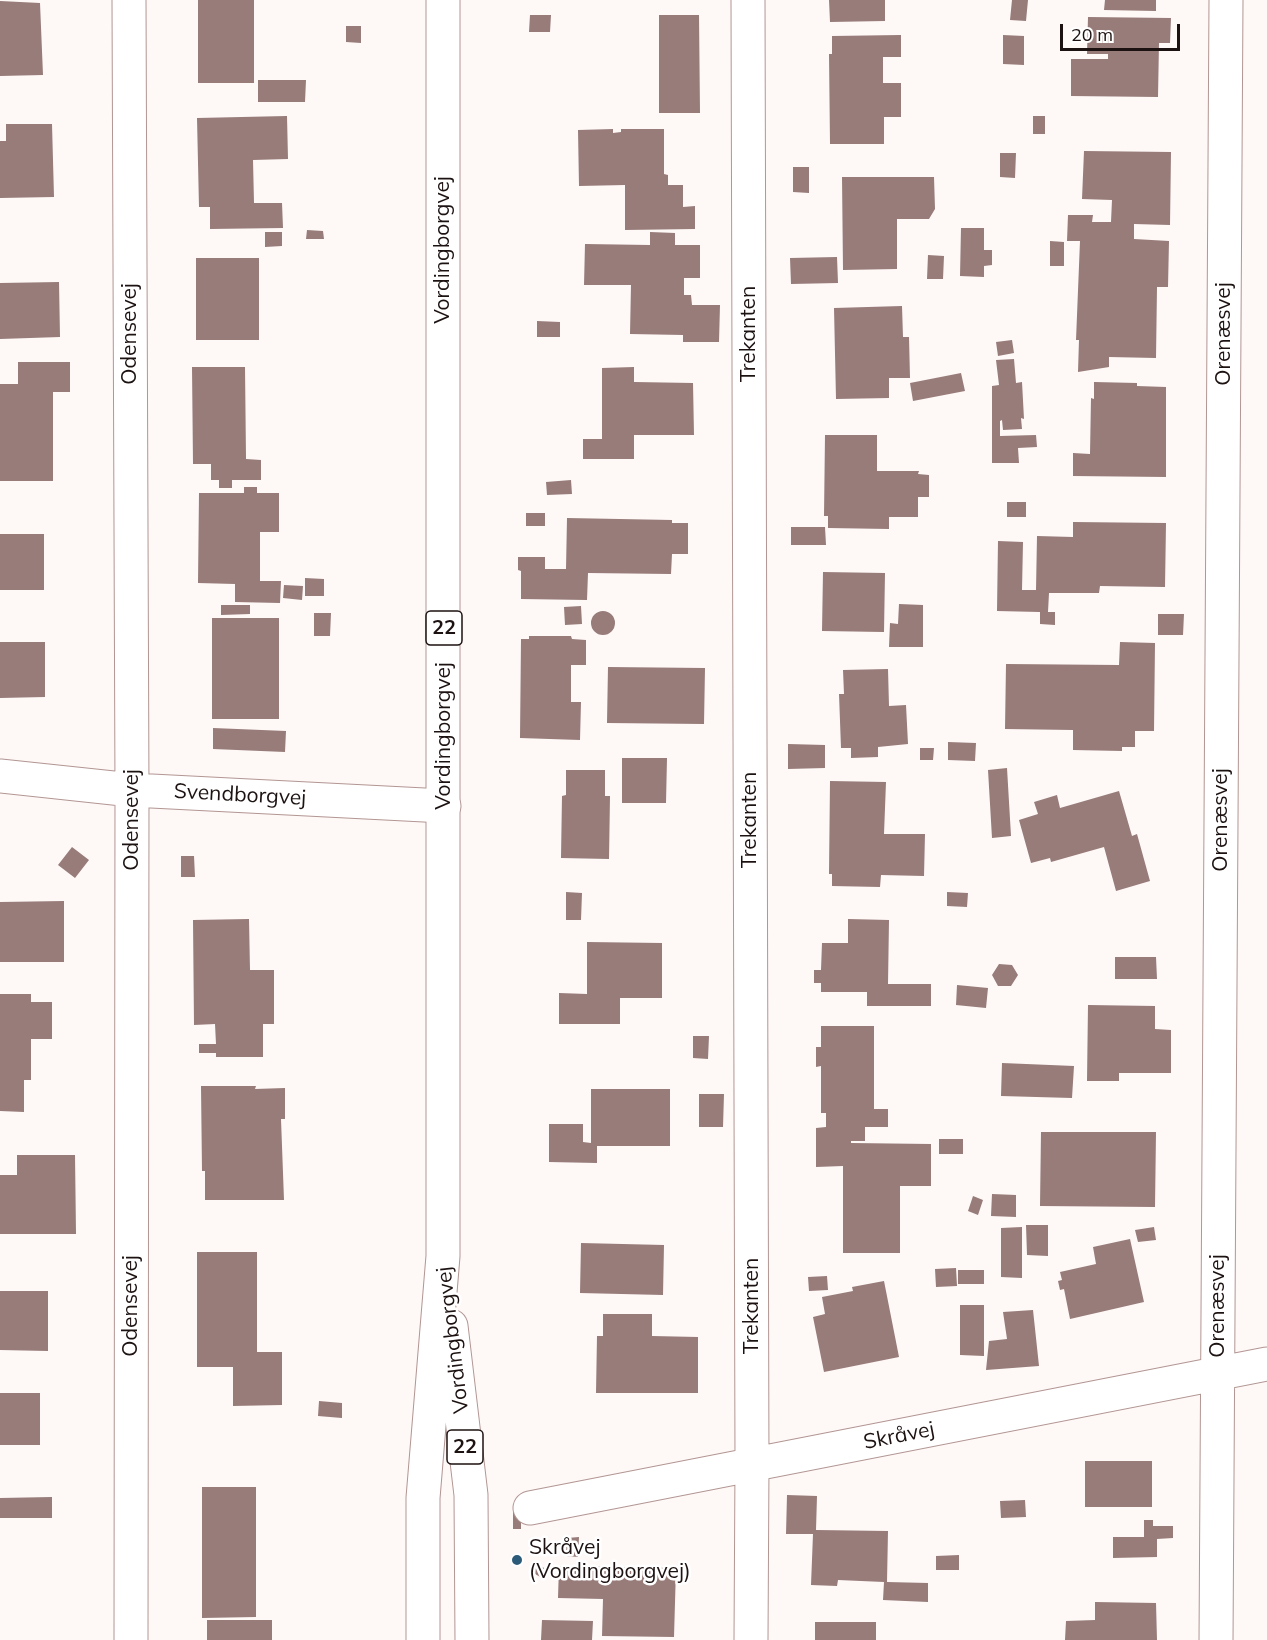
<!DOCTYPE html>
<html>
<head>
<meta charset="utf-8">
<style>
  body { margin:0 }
  #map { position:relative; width:1267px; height:1640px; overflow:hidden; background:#fef8f7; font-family:Mulish,sans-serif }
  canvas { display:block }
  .scale { position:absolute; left:1060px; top:24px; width:120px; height:27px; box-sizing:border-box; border:3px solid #1c1211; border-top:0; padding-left:8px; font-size:18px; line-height:21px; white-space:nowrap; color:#1c1211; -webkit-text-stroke:4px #fff; paint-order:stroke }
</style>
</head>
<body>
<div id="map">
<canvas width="1267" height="1640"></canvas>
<div class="scale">20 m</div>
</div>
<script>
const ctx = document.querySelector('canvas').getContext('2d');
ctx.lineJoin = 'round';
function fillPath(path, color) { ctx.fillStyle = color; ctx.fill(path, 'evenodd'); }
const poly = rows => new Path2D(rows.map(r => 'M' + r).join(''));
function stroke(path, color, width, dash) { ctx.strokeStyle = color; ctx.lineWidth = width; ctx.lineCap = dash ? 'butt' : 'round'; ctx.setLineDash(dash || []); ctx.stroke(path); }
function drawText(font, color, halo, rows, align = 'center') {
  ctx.font = font + ' Mulish,sans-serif'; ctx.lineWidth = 5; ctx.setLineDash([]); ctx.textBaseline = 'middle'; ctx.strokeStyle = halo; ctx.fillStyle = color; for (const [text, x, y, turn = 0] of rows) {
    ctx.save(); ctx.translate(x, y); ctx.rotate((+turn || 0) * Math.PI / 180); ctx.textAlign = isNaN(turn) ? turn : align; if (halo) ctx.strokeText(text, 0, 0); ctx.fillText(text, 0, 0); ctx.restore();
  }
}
fillPath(poly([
  [198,0,254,0,254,83,198,83],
  [829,0,885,0,885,21,830,22],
  [1012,0,1028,0,1026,21,1010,20],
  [1105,0,1156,0,1156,11,1104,10],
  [0,1,40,3,43,75,0,76],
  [530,15,551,15,550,32,529,32],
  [659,15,699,15,700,113,659,113],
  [1088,17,1171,18,1170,43,1159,43,1158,97,1071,96,1071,59,1108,59,1108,54,1087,54],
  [346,26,361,26,361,43,346,42],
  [901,35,901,57,883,57,883,83,901,83,901,117,884,117,884,144,830,144,829,54,832,54,832,36],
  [1003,35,1024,36,1024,65,1003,64],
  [258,80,306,80,305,102,258,102],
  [287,116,288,159,253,160,254,203,282,203,283,228,210,229,210,207,199,207,197,118],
  [1033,116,1045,116,1045,134,1033,134],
  [6,124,52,124,54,197,0,198,0,141,6,141],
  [613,129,613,133,621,132,621,129,664,129,664,174,668,175,668,185,683,185,683,207,695,206,695,229,625,230,625,185,579,186,578,130],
  [1084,151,1171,152,1170,225,1134,224,1134,239,1169,241,1168,287,1157,287,1156,358,1109,357,1109,367,1078,372,1079,340,1076,340,1080,241,1067,241,1068,215,1093,215,1092,222,1111,222,1112,200,1082,199],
  [1000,153,1016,153,1015,178,1000,177],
  [793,167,809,167,809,193,793,192],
  [842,177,934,177,935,209,929,219,897,219,897,269,843,270],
  [961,228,984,228,984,250,992,250,992,265,984,266,984,277,960,276],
  [307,230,323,231,324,239,306,239],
  [265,232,282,232,282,246,265,247],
  [650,232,675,233,675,245,700,245,700,278,684,278,684,295,691,295,692,305,720,305,719,342,683,342,683,335,630,334,631,285,584,285,585,244,650,245],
  [1050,241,1064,242,1064,266,1050,266],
  [928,255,944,256,943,279,927,279],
  [837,257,838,283,791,284,790,258],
  [196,258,259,258,259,340,196,340],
  [59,282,60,337,0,339,0,283],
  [902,306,903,337,909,337,910,378,889,378,889,398,836,399,834,308],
  [537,321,560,322,560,337,537,337],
  [1012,340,1014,353,998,356,996,342],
  [1014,359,1016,383,1022,382,1024,419,1021,418,1022,429,1003,430,1002,420,1000,421,1000,436,1036,435,1037,447,1018,448,1019,463,992,463,992,386,999,385,996,360],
  [18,362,70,362,70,392,53,392,53,481,0,481,0,384,18,384],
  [192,367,245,367,246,459,261,460,261,480,232,480,232,488,219,488,219,480,211,480,211,464,193,464],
  [634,367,634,382,693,383,694,435,634,435,634,459,583,459,583,439,602,439,602,368],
  [961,373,965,391,913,401,910,383],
  [1094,382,1137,383,1137,386,1166,387,1166,477,1073,476,1073,453,1090,454,1091,398,1094,399],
  [825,435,877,435,877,471,919,471,918,474,929,475,929,497,918,497,918,517,889,517,889,529,828,528,828,516,824,516],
  [571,480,572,494,547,495,546,482],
  [244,487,257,487,257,493,279,493,279,532,260,532,260,581,281,581,280,603,235,602,235,584,198,583,199,493,244,493],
  [1007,502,1026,502,1026,517,1007,517],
  [526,513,545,513,545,526,526,526],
  [567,518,672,520,672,523,688,523,688,554,672,554,671,574,588,573,587,600,521,599,521,571,518,570,518,557,545,557,545,569,566,569],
  [1073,522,1166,523,1165,587,1100,586,1099,593,1049,593,1048,612,1055,612,1055,625,1040,624,1040,612,997,611,998,541,1023,542,1022,590,1036,590,1037,536,1073,537],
  [791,527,825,527,826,545,791,545],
  [0,534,44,534,44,590,0,590],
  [823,572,885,573,884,632,822,631],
  [305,578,324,579,324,596,305,596],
  [284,585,303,586,302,600,283,598],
  [899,604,923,605,923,647,889,647,890,623,898,624],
  [221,605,250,605,250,614,221,615],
  [581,606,582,624,565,625,564,607],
  '591 623a12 12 0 1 1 24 0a12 12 0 1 1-24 0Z',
  [314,613,331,613,330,636,314,636],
  [1158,614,1184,614,1183,635,1158,635],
  [212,618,279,618,279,719,212,719],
  [529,636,571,636,572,639,586,640,586,665,571,665,571,702,581,702,580,740,520,738,521,639,529,639],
  [0,642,45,642,45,697,0,698],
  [1120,642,1155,643,1154,731,1135,731,1135,747,1122,747,1122,751,1073,750,1073,730,1005,729,1006,664,1119,665],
  [608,667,705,668,704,724,607,723],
  [888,669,889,706,906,705,908,744,878,747,878,757,851,758,851,748,841,748,839,694,844,694,843,670],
  [213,728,286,731,285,752,213,749],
  [948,742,976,743,975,761,948,760],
  [788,744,825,745,825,768,788,769],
  [920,748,934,748,933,760,920,760],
  [622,758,667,758,666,803,622,803],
  [1007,768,1011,836,992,838,988,770],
  [566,770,605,770,605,796,610,796,609,859,561,858,562,796,566,795],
  [830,781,886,782,884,834,925,834,924,876,881,875,880,887,832,886,832,874,829,874],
  [1119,791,1132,836,1137,834,1150,881,1116,891,1104,847,1051,862,1050,858,1031,863,1019,820,1038,814,1034,802,1057,795,1060,808],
  [72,847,89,860,75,878,58,865],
  [181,856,194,856,195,877,181,877],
  [566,892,582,893,581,920,566,920],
  [947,892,968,893,967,907,947,906],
  [64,901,64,962,0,962,0,902],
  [249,919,250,970,274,970,274,1024,263,1024,263,1057,216,1057,216,1053,199,1053,199,1044,216,1044,215,1024,194,1025,193,920],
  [848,919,889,920,888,984,931,984,931,1006,867,1006,867,992,821,992,821,983,814,983,814,970,821,970,822,943,848,943],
  [587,942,662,943,662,998,620,998,620,1024,559,1024,559,993,587,994],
  [1115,957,1156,957,1157,979,1115,979],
  [999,964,1012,965,1018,975,1011,986,998,986,992,975],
  [957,985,988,988,986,1008,956,1005],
  [0,994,31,994,31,1002,52,1002,52,1039,31,1039,31,1080,24,1080,24,1112,0,1111],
  [1088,1005,1155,1006,1155,1029,1171,1030,1171,1073,1119,1073,1119,1081,1087,1081],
  [821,1026,874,1026,874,1109,888,1109,888,1127,865,1127,865,1141,851,1141,851,1143,931,1144,931,1186,900,1186,900,1253,843,1253,843,1166,816,1167,816,1128,826,1127,826,1113,821,1113,821,1066,816,1067,816,1047,821,1047],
  [693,1036,709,1036,708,1059,693,1058],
  [1002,1063,1074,1066,1072,1098,1001,1096],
  [201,1086,256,1086,255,1089,285,1088,285,1119,281,1119,284,1200,205,1200,205,1171,202,1171],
  [591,1089,670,1089,670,1146,597,1146,597,1163,549,1162,549,1124,583,1124,583,1142,591,1143],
  [699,1094,724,1094,723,1127,699,1127],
  [1041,1132,1156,1132,1155,1207,1040,1206],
  [939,1139,963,1139,963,1154,939,1154],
  [17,1155,75,1155,76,1234,0,1234,0,1175,17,1175],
  [992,1194,1016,1195,1016,1217,991,1216],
  [973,1196,983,1200,978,1215,968,1211],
  [1026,1225,1048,1225,1048,1256,1027,1255],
  [1022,1227,1022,1278,1001,1277,1001,1228],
  [1154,1227,1156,1240,1138,1242,1135,1230],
  [1130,1239,1144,1302,1070,1319,1064,1289,1060,1290,1058,1281,1062,1280,1060,1272,1096,1264,1093,1247],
  [581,1243,664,1245,663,1295,580,1293],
  [197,1252,257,1252,257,1352,282,1352,282,1405,233,1406,233,1367,197,1367],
  [956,1268,957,1286,936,1287,935,1269],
  [958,1270,984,1270,984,1284,958,1284],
  [827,1276,828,1290,809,1291,808,1277],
  [884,1281,899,1357,824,1372,813,1317,825,1314,822,1297,853,1291,852,1287],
  [0,1291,48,1291,48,1351,0,1350],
  [960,1305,984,1305,984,1356,960,1355],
  [1033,1310,1039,1366,986,1370,989,1341,1007,1339,1003,1312],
  [603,1314,652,1314,652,1336,698,1337,698,1393,596,1393,597,1336,603,1336],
  [0,1393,40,1393,40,1445,0,1445],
  [319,1401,342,1403,342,1418,318,1416],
  [1085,1461,1152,1461,1152,1507,1085,1507],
  [202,1487,256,1487,256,1617,202,1618],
  [787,1495,817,1496,816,1530,888,1531,887,1582,928,1583,928,1602,883,1600,884,1582,838,1580,837,1586,811,1585,813,1534,786,1534],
  [52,1497,52,1518,0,1518,0,1498],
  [1025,1500,1026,1517,1001,1518,1000,1501],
  [513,1511,521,1511,521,1529,513,1529],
  [1144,1520,1153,1520,1153,1526,1173,1526,1173,1538,1157,1539,1157,1557,1113,1558,1113,1537,1144,1537],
  [579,1537,578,1557,566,1556,567,1538],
  [959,1555,959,1570,936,1570,936,1556],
  [535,1562,547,1570,542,1578,530,1571],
  [559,1566,676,1568,674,1637,602,1636,603,1599,558,1598],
  [1095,1602,1156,1603,1157,1640,1065,1640,1066,1621,1095,1620],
  [207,1620,272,1620,272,1640,207,1640],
  [542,1620,593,1621,592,1640,541,1640],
  [815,1622,876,1622,876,1640,815,1640]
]), '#977c79');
const street = poly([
  [129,0,132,790,131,1640],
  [748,0,752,1464,751,1640],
  [0,776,132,790,444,806],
  [530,1508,1267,1364],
  [1216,1640,1226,0]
]);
const primary = poly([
  [451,1326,471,1495,472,1640],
  [423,1640,423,1498,443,1256,443,0]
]);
stroke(street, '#b29693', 35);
stroke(primary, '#b29693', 35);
stroke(street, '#fff', 33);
stroke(primary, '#fff', 33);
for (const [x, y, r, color] of [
  [517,1560,6,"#2c5b7a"]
]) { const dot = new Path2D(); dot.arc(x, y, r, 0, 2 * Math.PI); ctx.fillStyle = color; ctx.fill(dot); stroke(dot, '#fff', 2); }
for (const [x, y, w] of [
  [444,628,36],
  [465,1447,36]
]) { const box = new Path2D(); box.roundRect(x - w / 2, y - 17, w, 34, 4.5); ctx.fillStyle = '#fff'; ctx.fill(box); stroke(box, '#1c1211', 1.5); }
drawText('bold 20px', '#1c1211', null, [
  ["22",444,628],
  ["22",465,1447]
]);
drawText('21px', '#1c1211', '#fff', [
  ["Vordingborgvej",443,250,-90],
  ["Odensevej",130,334,-90],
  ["Trekanten",749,334,-90],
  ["Orenæsvej",1224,334,-90],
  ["Vordingborgvej",444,736,-90],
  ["Svendborgvej",240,795,3],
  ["Odensevej",132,820,-90],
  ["Trekanten",750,820,-90],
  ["Orenæsvej",1221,820,-90],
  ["Odensevej",131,1306,-90],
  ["Trekanten",752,1306,-90],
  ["Orenæsvej",1218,1306,-90],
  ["Vordingborgvej",453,1340,-97],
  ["Skråvej",899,1436,-11]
]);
drawText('21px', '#1c1211', '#fff', [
  ["Skråvej",529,1548],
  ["(Vordingborgvej)",529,1572]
], 'left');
</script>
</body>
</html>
